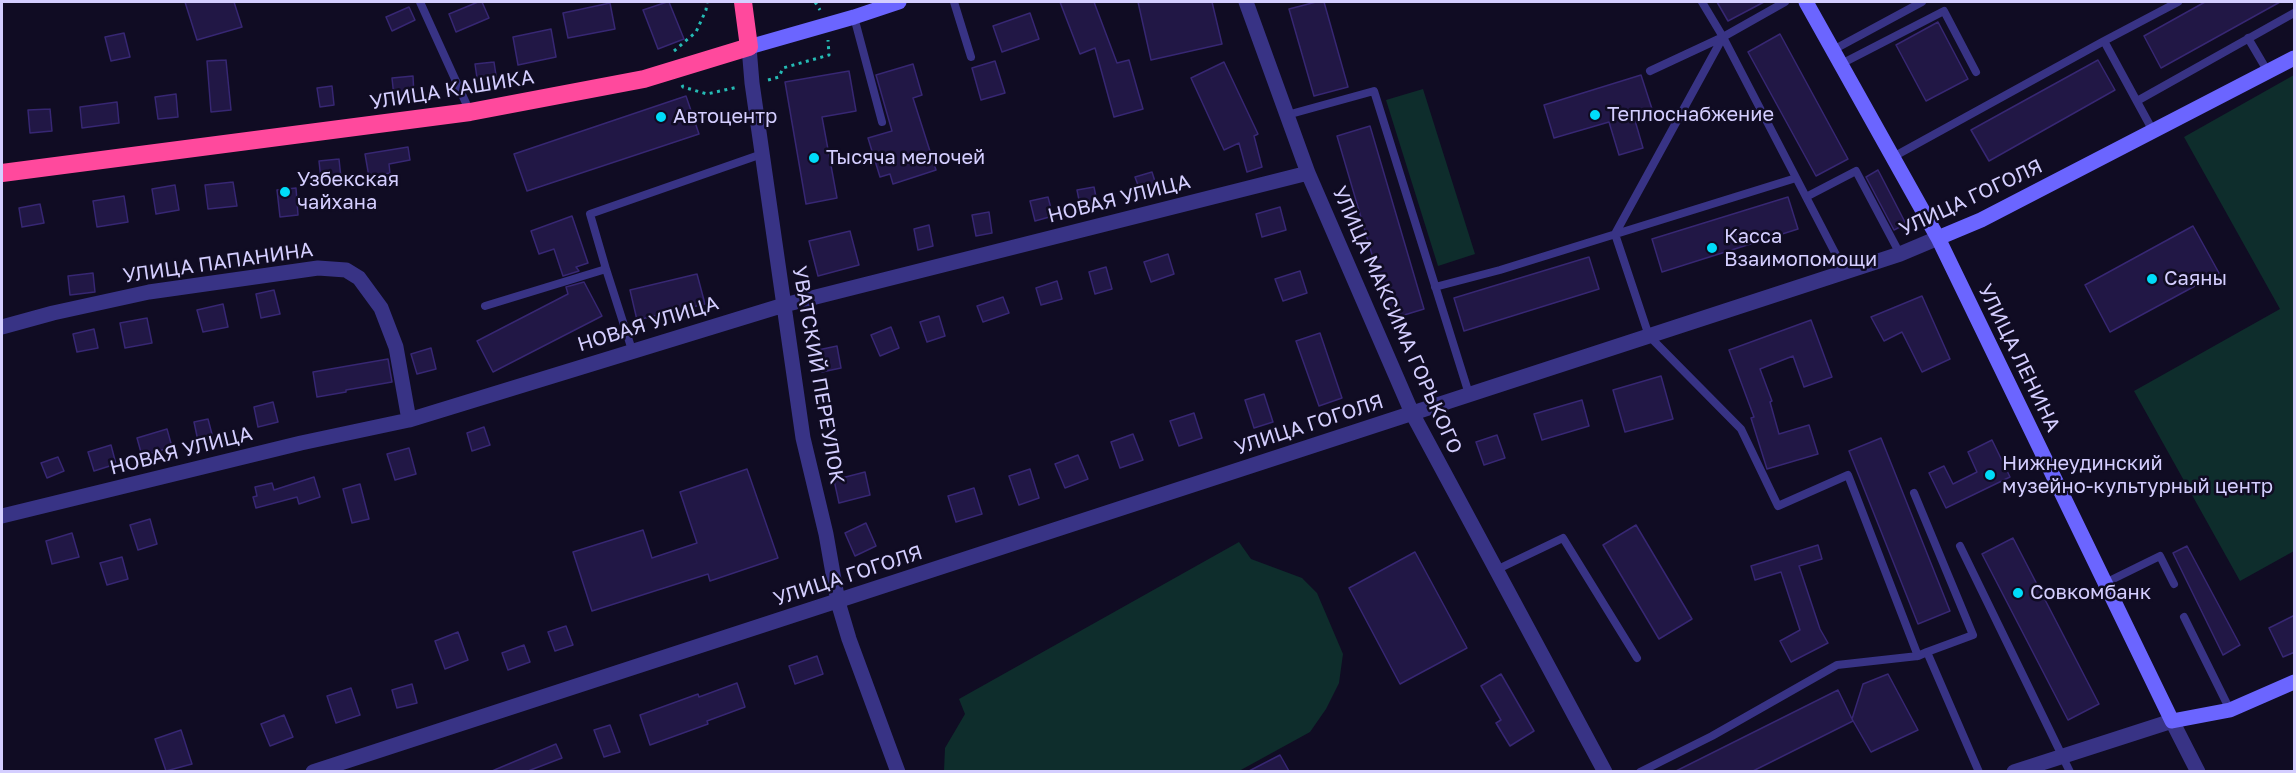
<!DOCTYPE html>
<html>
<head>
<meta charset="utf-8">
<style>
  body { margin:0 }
  #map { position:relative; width:2296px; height:773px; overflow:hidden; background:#100c23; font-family:"Golos Text",sans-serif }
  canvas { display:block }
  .frame { position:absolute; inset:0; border:3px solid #d4ceff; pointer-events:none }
</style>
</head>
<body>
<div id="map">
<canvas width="2296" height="773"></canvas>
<div class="frame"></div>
</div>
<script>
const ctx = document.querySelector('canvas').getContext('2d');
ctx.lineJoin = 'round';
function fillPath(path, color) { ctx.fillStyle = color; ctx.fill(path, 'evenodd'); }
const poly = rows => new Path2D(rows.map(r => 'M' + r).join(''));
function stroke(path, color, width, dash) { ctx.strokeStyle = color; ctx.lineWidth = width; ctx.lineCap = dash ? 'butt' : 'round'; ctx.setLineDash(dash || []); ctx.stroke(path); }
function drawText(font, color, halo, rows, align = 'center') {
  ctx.font = font + ' "Golos Text",sans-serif'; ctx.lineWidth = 5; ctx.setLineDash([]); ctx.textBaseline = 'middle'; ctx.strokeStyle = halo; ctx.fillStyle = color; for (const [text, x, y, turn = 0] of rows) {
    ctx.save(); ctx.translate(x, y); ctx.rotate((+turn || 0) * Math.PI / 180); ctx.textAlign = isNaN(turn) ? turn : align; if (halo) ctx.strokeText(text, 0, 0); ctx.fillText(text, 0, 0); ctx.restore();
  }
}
fillPath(poly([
  [2294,75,2294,551,2240,581,2134,391,2280,309,2184,137],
  [1423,89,1475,254,1438,266,1386,100],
  [1239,542,1251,559,1302,578,1317,593,1343,654,1339,683,1326,709,1310,732,1239,771,944,771,945,748,965,714,959,699]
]), '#0e2d2c');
const building = poly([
  [185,2,234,2,242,27,197,40,185,2],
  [478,2,482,2,489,18,456,32,449,14,478,2],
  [667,2,669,2,684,39,658,49,643,10,667,2],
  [1060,2,1094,2,1117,63,1129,60,1143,109,1114,117,1095,48,1080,54,1060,2],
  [1138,2,1212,2,1222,44,1151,60,1138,2],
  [1316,2,1324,2,1348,87,1314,96,1289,9,1316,2],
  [1717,2,1764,2,1728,21,1717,2],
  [2205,2,2280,2,2161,68,2144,36,2205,2],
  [610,3,615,29,568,38,563,13,610,3],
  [409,7,415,20,392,31,386,17,409,7],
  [1030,13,1039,39,1002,52,993,26,1030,13],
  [1938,22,1968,79,1926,101,1896,45,1938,22],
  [551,29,556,57,518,65,513,37,551,29],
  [124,33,130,57,111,61,105,37,124,33],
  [1780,34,1848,159,1816,176,1748,52,1780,34],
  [226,60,231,110,211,112,207,61,226,60],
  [2098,60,2115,90,1989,161,1971,130,2098,60],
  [995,61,1005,93,981,100,972,68,995,61],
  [494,62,497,82,478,85,475,64,494,62],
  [1224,62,1258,134,1254,136,1262,167,1247,172,1239,143,1224,150,1191,78,1224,62],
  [913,64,922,95,913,98,936,170,893,184,890,174,880,177,868,138,892,131,876,75,913,64],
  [849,71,856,111,822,117,837,198,806,204,785,82,849,71],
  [1641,75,1653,112,1634,117,1643,148,1619,155,1609,122,1554,138,1544,105,1641,75],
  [413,76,414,96,394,97,392,78,413,76],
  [332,86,334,105,320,107,317,88,332,86],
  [176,94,178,117,158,119,155,97,176,94],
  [686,96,699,134,527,191,514,154,686,96],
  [117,102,119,123,82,128,80,107,117,102],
  [50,109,52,131,30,133,28,110,50,109],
  [1370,126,1424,309,1391,319,1337,136,1370,126],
  [408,147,410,160,389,164,390,173,369,177,365,154,408,147],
  [339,159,341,178,321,180,319,161,339,159],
  [1878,170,1906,224,1894,230,1866,177,1878,170],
  [1152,172,1158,191,1142,196,1135,177,1152,172],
  [233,182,237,206,208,209,205,185,233,182],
  [175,185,179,210,156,214,152,189,175,185],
  [1094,187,1098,207,1081,210,1077,190,1094,187],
  [296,188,298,215,280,217,277,190,296,188],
  [124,196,128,222,97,227,93,201,124,196],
  [1048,197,1053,216,1035,221,1030,201,1048,197],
  [1788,197,1798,229,1662,272,1652,239,1788,197],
  [40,204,44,223,22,227,19,208,40,204],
  [1280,207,1286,230,1262,237,1256,214,1280,207],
  [989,212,992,233,976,236,972,215,989,212],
  [572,216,588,263,576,267,579,271,563,276,554,249,539,254,531,231,572,216],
  [929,225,933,246,918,250,914,229,929,225],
  [2193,226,2219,273,2110,332,2085,285,2193,226],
  [850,231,859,265,818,276,809,241,850,231],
  [1168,254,1174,274,1151,282,1144,262,1168,254],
  [1589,257,1599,289,1464,331,1454,298,1589,257],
  [1106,267,1112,289,1095,294,1089,272,1106,267],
  [1300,271,1307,293,1283,301,1275,279,1300,271],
  [93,273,95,292,70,295,68,276,93,273],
  [697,274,705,304,637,320,630,290,697,274],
  [1057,281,1062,299,1041,305,1036,288,1057,281],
  [584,282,602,316,493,372,477,341,568,294,566,287,584,282],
  [274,290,280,314,261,318,256,294,274,290],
  [1922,296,1950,359,1922,372,1902,332,1884,341,1871,317,1922,296],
  [1003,297,1009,313,983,322,977,306,1003,297],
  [223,304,228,327,203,332,197,310,223,304],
  [939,316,945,336,927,342,920,322,939,316],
  [147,318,152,343,125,348,120,323,147,318],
  [1811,320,1832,377,1804,387,1793,356,1760,369,1772,401,1770,402,1779,434,1809,425,1818,454,1767,469,1751,418,1754,417,1729,350,1811,320],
  [891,327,899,348,880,356,871,335,891,327],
  [94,329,98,348,77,352,73,334,94,329],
  [1320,333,1342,398,1319,406,1296,341,1320,333],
  [837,346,841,368,822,372,818,350,837,346],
  [431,348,436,369,417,374,411,354,431,348],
  [388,359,392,382,346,390,346,392,317,397,313,372,388,359],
  [1661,376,1673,419,1625,432,1613,390,1661,376],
  [1264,394,1273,422,1254,428,1245,400,1264,394],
  [1582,400,1589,426,1542,440,1534,414,1582,400],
  [273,402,278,422,258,427,254,407,273,402],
  [1194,413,1202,438,1179,446,1170,421,1194,413],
  [208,419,213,438,198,441,194,422,208,419],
  [484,427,490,445,472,451,467,433,484,427],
  [167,429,172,447,142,456,137,438,167,429],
  [1133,434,1143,460,1120,468,1111,442,1133,434],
  [1497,435,1505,458,1484,465,1476,442,1497,435],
  [1881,438,1950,611,1918,624,1849,451,1881,438],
  [1992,440,2010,477,1946,508,1929,473,1944,466,1953,484,1977,472,1968,452,1992,440],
  [111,445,116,464,94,471,88,452,111,445],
  [409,448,416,474,395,480,387,454,409,448],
  [1078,455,1088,479,1065,488,1055,464,1078,455],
  [58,457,64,471,47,478,41,463,58,457],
  [747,469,778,558,710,581,708,574,592,611,573,552,643,530,652,558,697,543,680,492,747,469],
  [1030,469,1039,498,1019,505,1009,476,1030,469],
  [865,472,870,495,839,503,834,480,865,472],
  [314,477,320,497,299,504,297,497,256,508,253,497,257,496,255,487,272,483,274,490,314,477],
  [360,484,369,519,352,523,343,489,360,484],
  [974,488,982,514,956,522,948,496,974,488],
  [150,519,157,544,138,550,130,525,150,519],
  [866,523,876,546,855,556,845,533,866,523],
  [1636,525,1692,619,1659,639,1603,545,1636,525],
  [72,533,79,557,52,564,46,541,72,533],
  [2013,538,2099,704,2068,720,1982,554,2013,538],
  [1818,545,1822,559,1799,566,1820,629,1828,643,1791,662,1780,641,1800,630,1781,572,1755,580,1751,566,1818,545],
  [2187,546,2240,645,2223,655,2173,553,2187,546],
  [1415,552,1467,648,1400,684,1349,588,1415,552],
  [122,557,128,579,107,585,100,563,122,557],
  [2295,615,2295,652,2283,657,2269,628,2295,615],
  [566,626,573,645,555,651,548,632,566,626],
  [458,632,468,660,445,669,435,641,458,632],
  [524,645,530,662,508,670,502,653,524,645],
  [817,656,823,674,795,684,789,666,817,656],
  [1501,674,1534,731,1510,746,1496,723,1501,720,1481,686,1501,674],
  [1888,674,1918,730,1871,752,1852,719,1863,684,1888,674],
  [737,683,745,707,707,721,708,724,650,745,640,715,698,694,699,697,737,683],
  [412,684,417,703,397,708,392,690,412,684],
  [351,688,360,715,336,723,327,696,351,688],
  [1838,690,1853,721,1753,771,1676,771,1838,690],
  [284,715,293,737,270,746,261,724,284,715],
  [610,725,620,752,604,757,594,730,610,725],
  [181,730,192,764,166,771,155,739,181,730],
  [556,744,562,758,528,771,492,771,556,744],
  [1280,755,1289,771,1249,771,1280,755]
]);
fillPath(building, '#211745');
stroke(building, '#372773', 1.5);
stroke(poly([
  [815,2,820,10],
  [674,51,696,32,706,10,707,2],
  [768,80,779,77,783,68,829,55,828,40],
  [682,85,683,87,707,94,738,87]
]), '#25bbb5', 3, [3, 4.5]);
stroke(poly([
  [420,2,470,112],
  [954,2,971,57],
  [1702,2,1723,37],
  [1785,2,1723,37,1845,272],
  [854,17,882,122],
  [1723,37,1615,234,1649,336,1741,429,1778,506,1848,475,1918,656,1927,652,1979,772],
  [2248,38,2268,72],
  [1833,50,1922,2],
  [1841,64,1944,11,1976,72],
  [1650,71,1723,37],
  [2137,101,2294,13],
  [1287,115,1374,91,1469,394],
  [2153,131,2104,41,2178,2],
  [1893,157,2104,41],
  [1806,197,1856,171,1900,254],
  [606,269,590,214,762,154],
  [1435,287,1500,270,1796,178],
  [485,306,606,269,632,350],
  [1914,493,1973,635,1927,652],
  [1960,546,2070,772],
  [1496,570,1563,538,1637,658],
  [2105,583,2160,556,2174,584],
  [2184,617,2230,710],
  [1640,772,1712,736,1837,665,1918,656]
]), '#383385', 8);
stroke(poly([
  [1246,2,1308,173,1412,413,1605,772],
  [749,47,752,83,803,438,826,534,838,602,849,639,898,772],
  [2,327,53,313,149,292,318,268,346,270,359,278,381,308,396,347,409,420],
  [2,516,301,443,409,420,784,305,1308,173],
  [313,772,1900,254,1938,238],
  [2014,772,2172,721,2198,772]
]), '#383385', 15);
stroke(poly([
  [1806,2,1938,238,2172,721,2230,710,2294,682],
  [749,47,854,17,899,2],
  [1938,238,1981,220,2294,58]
]), '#6b65ff', 15);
stroke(poly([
  [2,173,470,112,644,79,749,47,743,2]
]), '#ff499d', 18);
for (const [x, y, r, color] of [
  [1595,115,6,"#00dcf9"],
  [661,117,6,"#00dcf9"],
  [814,158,6,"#00dcf9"],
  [285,192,6,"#00dcf9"],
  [1712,248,6,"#00dcf9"],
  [2152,279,6,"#00dcf9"],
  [1990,475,6,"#00dcf9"],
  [2018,593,6,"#00dcf9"]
]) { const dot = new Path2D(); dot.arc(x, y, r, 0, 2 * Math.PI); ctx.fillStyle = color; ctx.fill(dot); stroke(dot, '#100c23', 2); }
drawText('20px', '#d4ceff', '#100c23', [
  ["УЛИЦА КАШИКА",452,90,-9],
  ["УЛИЦА ГОГОЛЯ",1971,198,-25],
  ["НОВАЯ УЛИЦА",1119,199,-14],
  ["УЛИЦА ПАПАНИНА",218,263,-8],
  ["УЛИЦА МАКСИМА ГОРЬКОГО",1397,320,66],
  ["НОВАЯ УЛИЦА",648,324,-17],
  ["УЛИЦА ЛЕНИНА",2019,358,64],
  ["УВАТСКИЙ ПЕРЕУЛОК",818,375,80],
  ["УЛИЦА ГОГОЛЯ",1309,425,-18],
  ["НОВАЯ УЛИЦА",181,451,-14],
  ["УЛИЦА ГОГОЛЯ",848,576,-18]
]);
drawText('20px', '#d4ceff', '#100c23', [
  ["Теплоснабжение",1607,115],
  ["Автоцентр",673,117],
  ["Тысяча мелочей",826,158],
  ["Узбекская",297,180],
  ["чайхана",297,203],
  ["Касса",1724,237],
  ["Взаимопомощи",1724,260],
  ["Саяны",2164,279],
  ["Нижнеудинский",2002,464],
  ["музейно-культурный центр",2002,487],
  ["Совкомбанк",2030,593]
], 'left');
</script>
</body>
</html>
